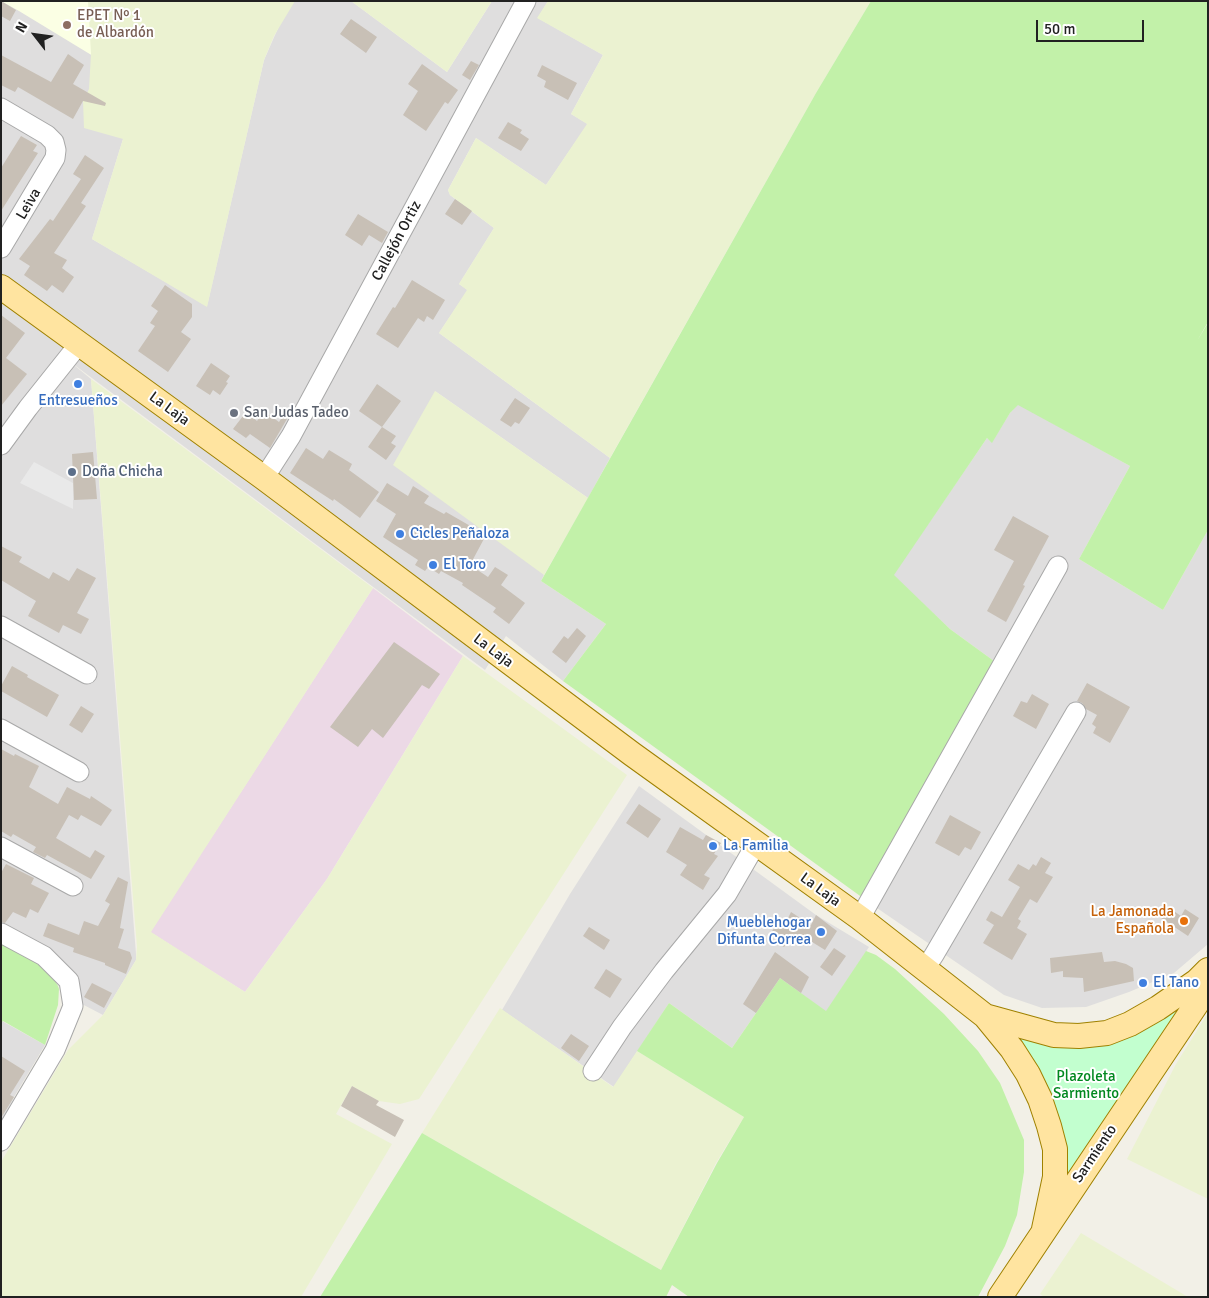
<!DOCTYPE html>
<html>
<head>
<meta charset="utf-8">
<style>
  body { margin:0 }
  #map { position:relative; width:1209px; height:1298px; overflow:hidden; background:#f2f0e7; font-family:Signika,sans-serif }
  canvas { display:block }
  .frame { position:absolute; inset:0; border:2px solid #212121; pointer-events:none }
  .north { position:absolute; left:10px; top:10px; width:50px; height:50px; -webkit-text-stroke:4px #fff; paint-order:stroke; rotate:300deg; font-size:14px; font-weight:700; line-height:20px; text-align:center; color:#212121 }
  .north::after { content:''; display:block; margin:auto; width:18px; height:22px; background:#212121; clip-path:polygon(50% 0,100% 100%,50% 72%,0 100%) }
  .scale { position:absolute; left:1036px; top:20px; width:108px; height:22px; box-sizing:border-box; border:2px solid #212121; border-top:0; padding-left:6px; font-size:15px; line-height:18px; white-space:nowrap; color:#212121; -webkit-text-stroke:4px #fff; paint-order:stroke }
</style>
</head>
<body>
<div id="map">
<canvas width="1209" height="1298"></canvas>
<div class="frame"></div>
<div class="north">N</div>
<div class="scale">50 m</div>
</div>
<script>
const ctx = document.querySelector('canvas').getContext('2d');
ctx.lineJoin = 'round';
function fillPath(path, color) { ctx.fillStyle = color; ctx.fill(path, 'evenodd'); }
const poly = rows => new Path2D(rows.map(r => 'M' + r).join(''));
function stroke(path, color, width, dash) { ctx.strokeStyle = color; ctx.lineWidth = width; ctx.lineCap = dash ? 'butt' : 'round'; ctx.setLineDash(dash || []); ctx.stroke(path); }
function drawText(font, color, halo, rows, align = 'center') {
  ctx.font = font + ' Signika,sans-serif'; ctx.lineWidth = 4; ctx.setLineDash([]); ctx.textBaseline = 'middle'; ctx.strokeStyle = halo; ctx.fillStyle = color; for (const [text, x, y, turn = 0] of rows) {
    ctx.save(); ctx.translate(x, y); ctx.rotate((+turn || 0) * Math.PI / 180); ctx.textAlign = isNaN(turn) ? turn : align; if (halo) ctx.strokeText(text, 0, 0); ctx.fillText(text, 0, 0); ctx.restore();
  }
}
fillPath(poly([
  [1,1,90,1,123,139,92,239,207,306,264,60,279,26,294,1,351,1,447,72,492,1,548,1,538,18,603,55,571,114,588,124,546,185,476,138,448,190,450,195,494,228,459,284,468,290,439,333,610,458,588,498,435,391,544,575,541,581,606,624,563,681,506,636,485,670,69,361,91,379,136,954,136,960,103,1015,80,1003,79,984,75,973,55,953,1,924],
  [1018,404,1130,466,1079,559,1163,610,1208,530,1208,944,1174,973,1129,992,1086,1007,1042,1008,1004,995,874,906,1009,672,950,629,893,575,987,438,992,442,1010,413],
  [639,786,816,915,869,947,826,1012,780,978,732,1048,669,1003,614,1087,502,1010,570,894],
  [2,1021,45,1045,14,1097,1,1126]
]), '#dfdede');
fillPath(poly([
  [373,588,463,656,327,879,245,992,150,932]
]), '#ecd9e6');
fillPath(poly([
  [1,1,90,1,93,56,19,11]
]), '#fbffe4');
fillPath(poly([
  [88,1,295,1,274,36,264,60,207,307,92,239,123,139,84,128,83,101,89,89,91,54],
  [351,1,492,1,447,72],
  [548,1,871,1,816,93,610,458,439,333,467,290,459,284,494,228,450,195,448,190,476,138,546,185,587,124,571,114,603,55,537,18],
  [91,379,373,588,151,932,245,992,327,879,463,656,627,775,419,1099,400,1104,379,1101,352,1086,336,1114,392,1144,301,1297,1,1297,1,1162,68,1050,103,1015,136,960,137,947],
  [435,391,588,498,544,575,393,465],
  [500,1008,613,1087,637,1051,744,1117,716,1163,661,1270,422,1133],
  [1208,1013,1208,1199,1127,1159,1176,1064],
  [1081,1233,1188,1297,1044,1297,1040,1294]
]), '#ebf2d1');
fillPath(poly([
  [871,1,1208,1,1208,322,1197,341,1208,323,1208,530,1163,610,1079,559,1130,466,1018,405,1010,413,992,443,987,438,894,575,950,629,1009,672,874,906,563,681,606,624,541,581,816,93],
  [1,943,40,964,51,974,58,986,59,989,58,1005,45,1045,3,1021,1,1023],
  [866,951,876,955,895,969,944,1014,978,1051,1000,1083,1024,1140,1024,1172,1017,1215,1005,1246,978,1297,689,1297,672,1285,666,1297,320,1297,422,1133,661,1270,717,1163,744,1117,637,1051,669,1003,732,1048,780,978,826,1011]
]), '#c2f1a9');
fillPath(poly([
  [1191,995,1062,1195,1007,1032,1022,1039,1062,1045]
]), '#c2ffcf');
fillPath(poly([
  [34,462,73,483,73,509,20,483]
]), '#e9e9e9');
fillPath(poly([
  [1,1,16,10,10,21,1,16],
  [351,19,377,37,366,53,340,34],
  [68,54,84,65,73,84,106,103,105,106,83,101,73,119,18,87,15,92,1,85,1,55,51,82],
  [471,61,479,65,470,80,462,75],
  [422,64,458,90,448,104,445,102,426,131,403,115,418,91,408,84],
  [542,65,577,83,568,100,544,87,546,81,537,76],
  [508,122,522,130,520,133,529,139,521,151,498,138],
  [21,136,37,145,33,151,38,153,1,211,1,168],
  [85,155,104,168,81,203,86,206,54,253,67,260,62,268,74,277,63,293,52,285,47,291,24,275,30,266,19,259,50,219,53,221,81,179,73,174],
  [455,199,472,211,462,225,445,214],
  [358,214,388,232,382,243,369,235,362,246,345,235],
  [412,280,445,300,433,320,427,316,424,322,418,318,398,348,376,334,393,307,395,308],
  [165,285,192,304,192,317,181,332,191,339,168,372,138,351,155,326,150,323,158,311,151,306],
  [1,315,25,333,6,358,27,374,1,406],
  [211,363,230,376,226,382,228,383,220,395,213,390,210,395,196,386],
  [377,384,401,401,382,427,359,411],
  [515,398,530,408,519,424,515,422,511,427,500,420],
  [264,411,279,422,283,416,287,419,270,448,250,434,246,438,233,429,246,412,257,421],
  [382,427,396,436,391,443,396,446,386,460,368,447],
  [306,448,323,459,329,450,352,464,349,470,379,492,360,518,334,499,333,501,290,473],
  [93,452,97,499,74,500,72,454],
  [387,483,408,496,413,486,429,496,424,503,444,514,446,512,486,535,470,565,488,577,495,567,508,575,501,585,525,603,509,624,493,612,496,608,462,585,463,583,441,571,439,574,428,567,425,571,415,565,418,560,383,537,396,514,376,501],
  [1013,516,1049,536,1023,585,1025,586,1006,622,987,611,1014,561,994,550],
  [1,546,22,557,19,562,49,579,53,572,69,581,77,568,96,578,77,613,89,619,81,634,63,625,59,633,28,616,36,601,1,580],
  [577,628,586,636,566,663,552,652,564,636,568,639],
  [394,642,440,674,429,689,422,685,383,738,372,729,358,747,330,727],
  [12,666,28,675,27,677,59,695,47,717,1,691,1,686],
  [1087,683,1130,707,1110,743,1093,733,1096,727,1092,724,1097,715,1086,709,1082,703,1077,701],
  [1032,694,1049,704,1036,729,1013,716,1021,701,1027,703],
  [81,706,94,714,82,733,69,725],
  [1,749,14,756,15,754,39,766,29,787,58,804,67,787,90,799,91,796,112,810,101,826,81,815,78,820,69,815,56,838,90,858,95,850,105,856,91,879,47,855,45,858,33,852,36,847,13,834,11,837,1,831],
  [639,804,661,819,648,838,626,823],
  [950,815,981,832,971,850,965,847,959,856,935,843],
  [680,827,703,840,706,835,721,843,714,854,718,856,704,875,710,878,703,890,680,875,687,865,666,852],
  [1041,857,1051,863,1045,873,1053,877,1037,903,1030,899,1018,919,1021,921,1017,928,1027,934,1012,960,983,943,994,925,986,920,991,911,1002,917,1020,887,1008,880,1018,864,1029,870,1033,864,1036,866],
  [6,864,34,878,31,884,49,893,38,913,30,909,26,918,13,912,5,923,1,922,1,873],
  [118,877,128,882,120,928,124,929,118,948,130,952,132,958,126,974,105,965,105,963,73,952,74,948,43,936,48,923,79,935,84,921,98,926,110,904,105,901],
  [1165,905,1181,916,1185,909,1199,918,1188,936,1158,916],
  [791,912,811,925,816,915,837,931,825,950,804,937,801,942,793,936,784,947,774,941,778,937,771,933,780,918,786,922],
  [589,927,610,940,604,950,583,936],
  [834,948,846,956,832,976,820,967],
  [775,952,809,977,801,993,780,978,756,1013,743,1004],
  [1102,952,1104,962,1115,961,1126,964,1133,968,1134,981,1084,992,1083,978,1063,977,1063,971,1051,973,1050,958],
  [606,969,622,979,610,998,594,988],
  [92,983,112,993,104,1008,84,997],
  [571,1034,589,1046,579,1061,561,1048],
  [1,1056,25,1071,10,1095,14,1097,1,1118],
  [352,1086,379,1101,376,1105,404,1120,395,1137,341,1106]
]), '#c8c0b6');
const minor = poly([
  [1,108,47,135,54,142,56,150,55,158,1,248],
  [1,445,28,408,79,344],
  [264,478,291,436,526,1],
  [1,626,87,674],
  [1,729,79,772],
  [1,847,73,886],
  [860,918,1058,566],
  [1,933,44,956,69,981,73,1006,55,1050,1,1141],
  [924,970,934,955,1076,712],
  [593,1071,622,1027,664,971,727,894,756,844]
]);
const major = poly([
  [1,287,264,478,632,754,860,918,985,1016,1012,1049,1028,1074,1040,1099,1049,1126,1055,1149,1055,1177,1044,1229],
  [985,1016,1054,1035,1079,1036,1107,1033,1130,1024,1158,1008,1197,981,1208,970],
  [1000,1297,1208,987]
]);
stroke(minor, '#a8a8a8', 21);
stroke(major, '#9f8100', 26);
stroke(minor, '#fff', 19);
stroke(major, '#ffe4a0', 24);
for (const [x, y, r, color] of [
  [67,25,5,"#8d6e63"],
  [78,384,5,"#3f7fe0"],
  [234,413,5,"#6b7280"],
  [72,472,5,"#5c6f8a"],
  [400,534,5,"#3f7fe0"],
  [433,565,5,"#3f7fe0"],
  [713,846,5,"#3f7fe0"],
  [1184,921,5,"#e8710a"],
  [821,932,5,"#3f7fe0"],
  [1143,983,5,"#3f7fe0"]
]) { const dot = new Path2D(); dot.arc(x, y, r, 0, 2 * Math.PI); ctx.fillStyle = color; ctx.fill(dot); stroke(dot, '#fff', 2); }
drawText('15px', '#785e54', '#fff', [
  ["EPET Nº 1",77,16],
  ["de Albardón",77,33]
], 'left');
drawText('15px', '#212121', '#fff', [
  ["Leiva",29,204,-60],
  ["Callejón Ortiz",397,241,-62],
  ["La Laja",169,409,36],
  ["La Laja",493,651,37],
  ["La Laja",820,890,36],
  ["Sarmiento",1095,1154,-56]
]);
drawText('15px', '#366cbe', '#fff', [
  ["Entresueños",78,401,"center"],
  ["Cicles Peñaloza",410,534],
  ["El Toro",443,565],
  ["La Familia",723,846],
  ["Mueblehogar",811,923,"right"],
  ["Difunta Correa",811,940,"right"],
  ["El Tano",1153,983]
], 'left');
drawText('15px', '#5b616d', '#fff', [
  ["San Judas Tadeo",244,413]
], 'left');
drawText('15px', '#4e5e75', '#fff', [
  ["Doña Chicha",82,472]
], 'left');
drawText('15px', '#c56008', '#fff', [
  ["La Jamonada",1174,912],
  ["Española",1174,929]
], 'right');
drawText('15px', '#01881f', '#fff', [
  ["Plazoleta",1086,1077],
  ["Sarmiento",1086,1094]
]);
</script>
</body>
</html>
